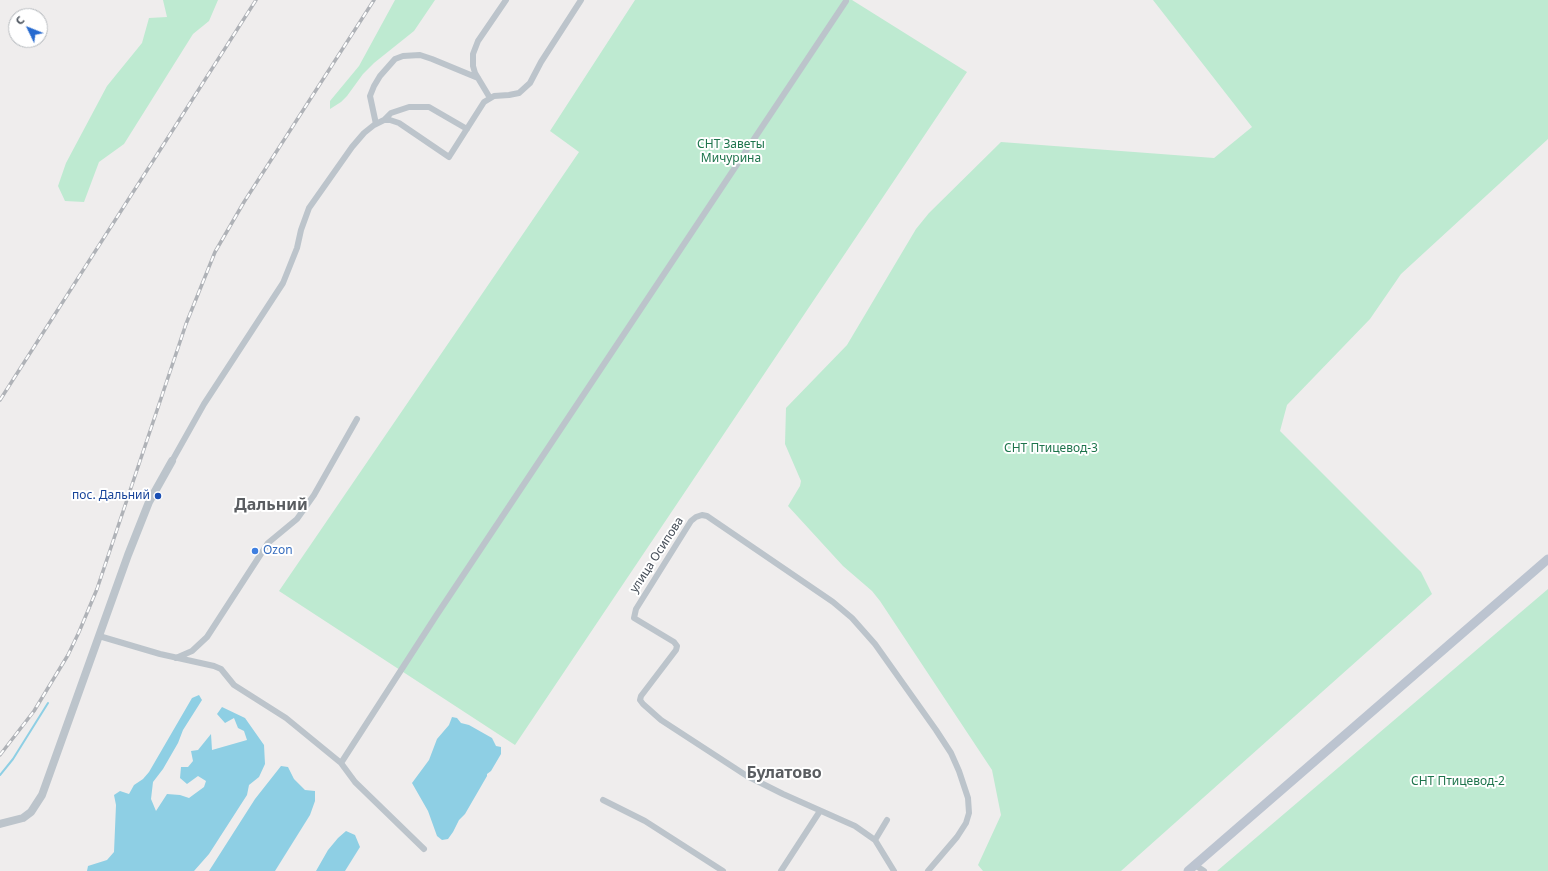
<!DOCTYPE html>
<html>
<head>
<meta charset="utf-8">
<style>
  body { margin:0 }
  #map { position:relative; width:1548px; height:871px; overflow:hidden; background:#efeded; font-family:"Noto Sans",sans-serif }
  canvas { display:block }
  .north { position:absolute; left:8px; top:8px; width:40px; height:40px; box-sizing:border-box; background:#fff; border:1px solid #b5b9bd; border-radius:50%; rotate:313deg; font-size:11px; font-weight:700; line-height:16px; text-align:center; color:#474f59 }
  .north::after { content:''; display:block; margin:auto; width:14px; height:18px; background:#276acf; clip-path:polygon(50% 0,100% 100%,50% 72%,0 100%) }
</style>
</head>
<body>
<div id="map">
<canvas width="1548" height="871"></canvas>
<div class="north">С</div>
</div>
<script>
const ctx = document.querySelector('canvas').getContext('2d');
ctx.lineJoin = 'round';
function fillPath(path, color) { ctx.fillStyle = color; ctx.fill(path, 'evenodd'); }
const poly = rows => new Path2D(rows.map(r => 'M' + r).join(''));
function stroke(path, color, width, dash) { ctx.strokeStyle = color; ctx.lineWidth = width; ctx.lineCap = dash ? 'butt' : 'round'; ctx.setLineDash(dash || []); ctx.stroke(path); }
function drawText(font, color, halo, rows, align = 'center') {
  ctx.font = font + ' "Noto Sans",sans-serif'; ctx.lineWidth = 4; ctx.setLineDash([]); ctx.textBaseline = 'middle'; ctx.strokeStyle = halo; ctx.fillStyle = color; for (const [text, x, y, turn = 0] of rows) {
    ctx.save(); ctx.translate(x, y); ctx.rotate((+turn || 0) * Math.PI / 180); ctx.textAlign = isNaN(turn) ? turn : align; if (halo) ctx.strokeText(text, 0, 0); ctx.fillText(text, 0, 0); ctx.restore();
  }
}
fillPath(poly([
  [163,0,218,0,209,21,193,34,124,144,99,162,84,202,65,201,58,186,66,163,107,86,142,43,149,18,167,17],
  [395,0,435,0,414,31,374,63,363,74,347,96,341,102,330,109,330,101,359,66],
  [635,0,852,0,967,72,515,745,279,591,579,152,550,131],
  [1153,0,1548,0,1548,139,1401,274,1370,319,1287,405,1280,431,1421,572,1432,594,1121,871,983,871,978,865,1001,815,992,770,880,601,872,591,843,566,788,506,800,486,801,481,785,444,786,408,847,345,916,229,929,213,1001,142,1214,158,1252,127],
  [1548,589,1548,871,1217,871]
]), '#beead1');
fillPath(poly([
  [199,695,202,700,183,730,178,743,163,769,153,782,151,799,156,811,167,794,180,795,189,798,204,787,206,781,198,776,187,784,180,778,181,767,188,767,193,761,191,751,198,750,211,734,212,750,247,740,244,731,238,728,234,718,225,723,217,714,222,707,245,718,264,745,265,764,259,777,249,785,247,795,209,854,194,871,87,871,88,866,107,860,114,852,116,805,114,795,120,791,129,794,134,785,143,779,149,772,192,698],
  [452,717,457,718,461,723,469,725,492,738,496,746,501,747,501,754,491,771,487,774,487,776,465,814,459,820,453,832,448,839,442,840,437,836,428,811,412,783,429,760,437,739,449,725],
  [281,766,288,767,294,779,305,790,315,791,315,801,310,815,275,871,209,871,255,799],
  [346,831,355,835,360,847,345,871,316,871,328,850,338,838]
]), '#8ecfe4');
stroke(poly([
  [0,775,13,759,48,703]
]), '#8ecfe4', 2);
stroke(poly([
  [490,98,475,73,473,66,473,54,478,41,506,0],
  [384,120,391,113,409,107,429,107,467,129],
  [376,124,370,96,374,86,380,76,395,59,403,56,420,55,432,59,478,78],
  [172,461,204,404,283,283,297,248,301,230,309,208,352,147,364,133,374,125,384,120,390,120,399,123,449,157,484,102,494,96,509,95,519,93,530,83,541,62,581,0],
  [99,636,160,654,214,666,221,669,234,685,286,718,341,763,355,782,424,849],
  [176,658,192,651,207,637,268,543,297,519,314,495,357,419],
  [341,763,436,616,846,1],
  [603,800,645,821,723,871],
  [875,840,887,820],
  [1195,865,1204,871],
  [781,871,820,811],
  [894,871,875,840,855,826,783,794,747,776,661,720,643,704,640,700,641,696,676,650,677,646,674,642,634,618,636,609,691,521,696,517,702,515,707,516,833,602,852,618,875,644,936,730,951,753,959,771,968,798,969,813,966,823,957,837,928,871]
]), '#bcc4cb', 6);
stroke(poly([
  [0,824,23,818,31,812,42,795,128,555,149,502,172,461]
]), '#bcc4cb', 8);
stroke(poly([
  [1188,871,1548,559]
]), '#bcc4d0', 9);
const rail = poly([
  [0,400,256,0],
  [0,755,34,711,68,655,79,632,97,589,186,324,215,252,244,202,374,0]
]);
stroke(rail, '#afb2b7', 3.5);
stroke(rail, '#fff', 2, [6]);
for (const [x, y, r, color] of [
  [158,496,4,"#1a4fb4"],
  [255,551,4,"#3f7fe0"]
]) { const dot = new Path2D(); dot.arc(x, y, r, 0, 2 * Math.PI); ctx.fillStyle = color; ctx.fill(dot); stroke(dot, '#fff', 1.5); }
drawText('12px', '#1e744c', '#fff', [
  ["СНТ Заветы",731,145],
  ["Мичурина",731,159],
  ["СНТ Птицевод-3",1051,449],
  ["СНТ Птицевод-2",1458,782]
]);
drawText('12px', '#164399', '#fff', [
  ["пос. Дальний",150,496]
], 'right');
drawText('12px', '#366cbe', '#fff', [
  ["Ozon",263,551]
], 'left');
drawText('12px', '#474f59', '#fff', [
  ["улица Осипова",657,555,-57]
]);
drawText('bold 16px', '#5a5d61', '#fff', [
  ["Дальний",271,505],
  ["Булатово",784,773]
]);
</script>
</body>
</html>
